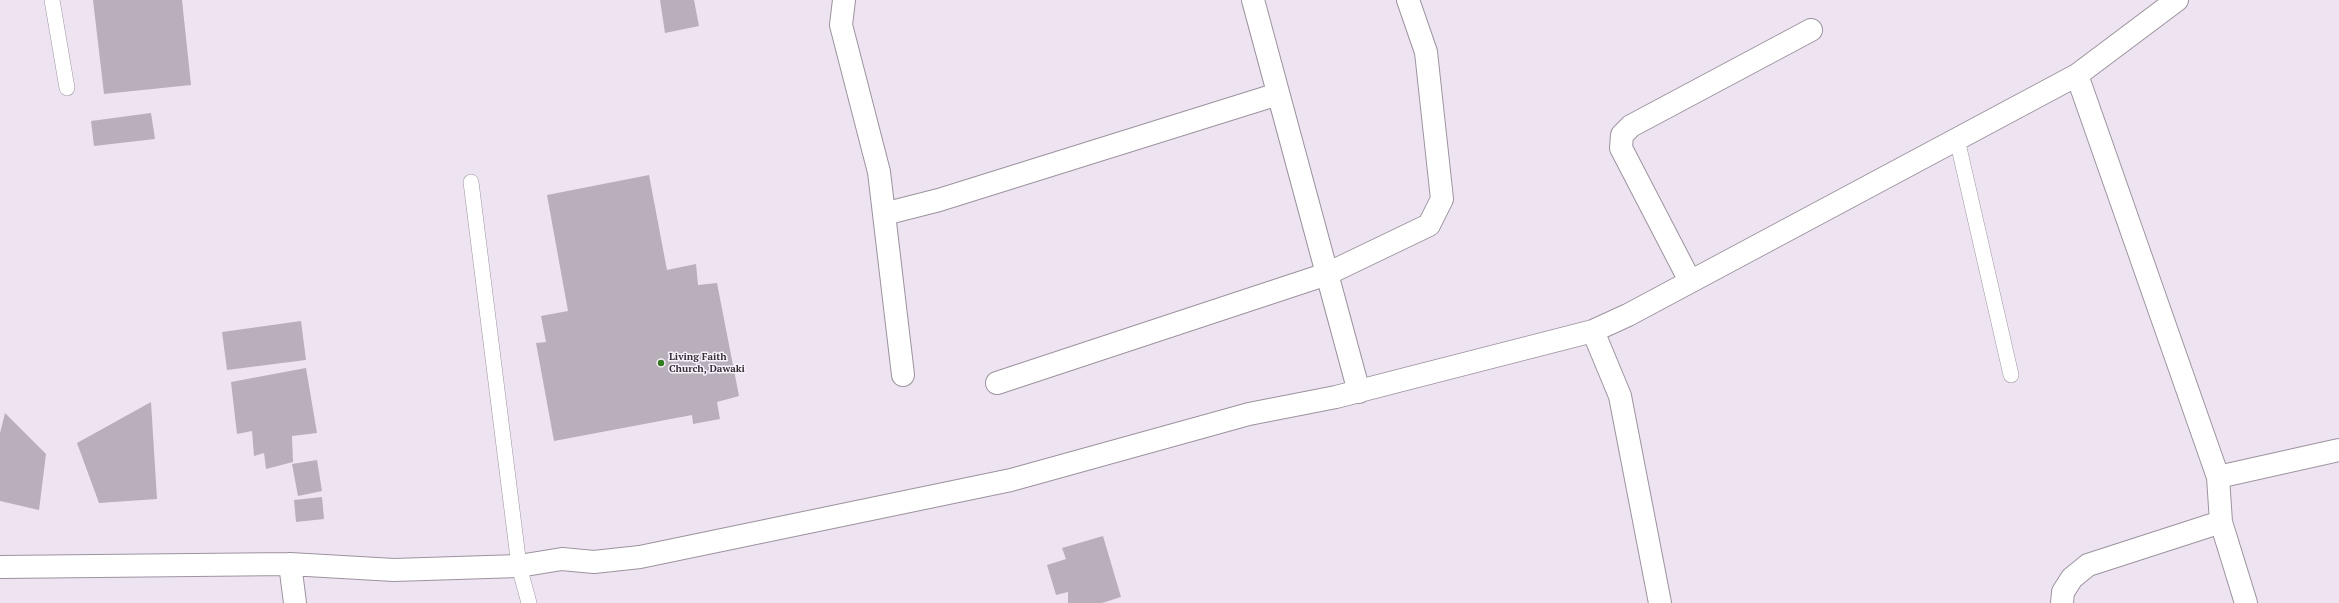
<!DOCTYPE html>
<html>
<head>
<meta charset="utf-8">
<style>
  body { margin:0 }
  canvas { display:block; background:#eee3f0 }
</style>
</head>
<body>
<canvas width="2339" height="603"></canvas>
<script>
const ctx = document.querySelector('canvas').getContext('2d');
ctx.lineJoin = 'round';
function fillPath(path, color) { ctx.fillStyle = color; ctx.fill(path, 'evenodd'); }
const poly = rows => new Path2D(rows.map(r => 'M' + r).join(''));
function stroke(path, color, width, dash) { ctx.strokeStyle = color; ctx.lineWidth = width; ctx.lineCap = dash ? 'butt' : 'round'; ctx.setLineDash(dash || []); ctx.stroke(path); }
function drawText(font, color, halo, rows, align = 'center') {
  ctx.font = font + ' "PT Serif",serif'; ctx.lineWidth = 3; ctx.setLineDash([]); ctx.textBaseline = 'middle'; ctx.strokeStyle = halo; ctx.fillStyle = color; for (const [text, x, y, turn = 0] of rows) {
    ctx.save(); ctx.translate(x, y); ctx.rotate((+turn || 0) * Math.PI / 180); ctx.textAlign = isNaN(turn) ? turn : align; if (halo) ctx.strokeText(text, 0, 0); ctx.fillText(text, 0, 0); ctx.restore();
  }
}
fillPath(poly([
  [93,0,182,0,191,85,104,94],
  [660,0,694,0,699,26,665,33],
  [151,113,155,139,94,146,91,121],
  [649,175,667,270,696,264,698,285,717,283,739,396,717,402,720,419,693,424,692,415,554,441,536,343,546,342,541,316,568,311,547,195],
  [301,321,306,360,227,370,222,332],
  [306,368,317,433,292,436,293,462,266,469,264,453,254,456,252,431,237,434,231,382],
  [151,402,157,499,99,503,77,443],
  [5,413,46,454,39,510,0,501,0,433],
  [317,460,322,491,298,496,292,464],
  [322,497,324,519,296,522,294,500],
  [1103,536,1121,597,1102,603,1068,603,1068,592,1056,595,1047,565,1066,559,1062,548]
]), '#b9afbb');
const lane = poly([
  [52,0,67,88],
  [1957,139,2011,375],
  [471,182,519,566,529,603]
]);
const street = poly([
  [844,0,841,25,879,172,884,214,939,200,1278,94],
  [1253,0,1359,392],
  [2077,75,2218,477,2221,522,2246,603],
  [884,214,903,375],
  [1690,281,1621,148,1622,135,1631,126,1811,30],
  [1593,331,1620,396,1660,603],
  [997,383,1327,274,1429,225,1442,199,1426,52,1408,0],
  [2218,477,2339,450],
  [290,564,295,603],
  [0,567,290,564,394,570,519,566,562,559,594,562,640,557,1011,480,1249,414,1336,397,1398,381,1593,331,1628,315,2077,75,2177,0],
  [2062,603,2063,592,2072,578,2088,565,2221,522]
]);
stroke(lane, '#9d939f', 16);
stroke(street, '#9d939f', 24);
stroke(lane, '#fff', 15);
stroke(street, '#fff', 22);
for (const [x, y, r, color] of [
  [661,363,4,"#317b21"]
]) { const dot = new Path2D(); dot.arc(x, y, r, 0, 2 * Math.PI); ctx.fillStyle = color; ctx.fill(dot); stroke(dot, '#fbf0fd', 1.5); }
drawText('bold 10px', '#343035', '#fbf0fd', [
  ["Living Faith",669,357],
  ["Church, Dawaki",669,369]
], 'left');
</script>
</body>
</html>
